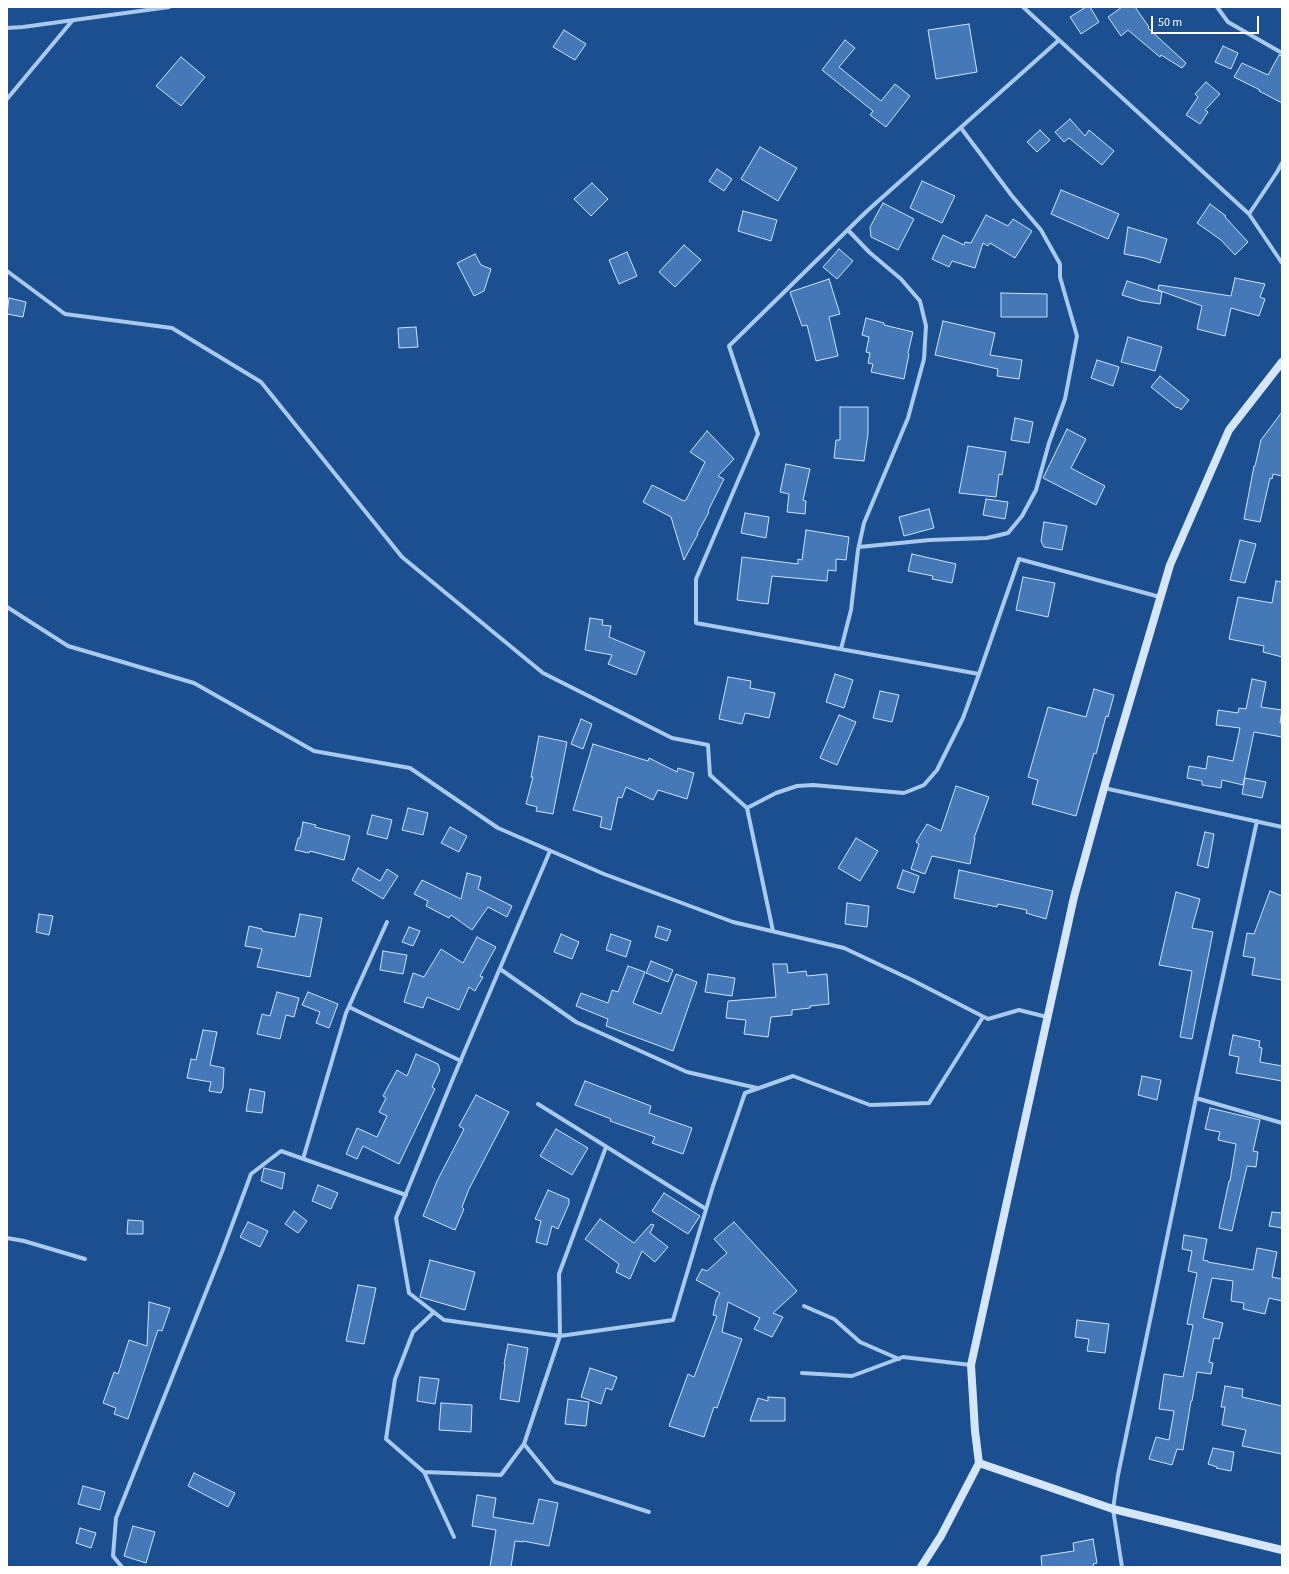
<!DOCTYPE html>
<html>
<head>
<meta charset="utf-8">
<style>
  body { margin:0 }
  #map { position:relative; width:1289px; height:1574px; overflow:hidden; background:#1b4f8f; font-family:"Source Sans 3",sans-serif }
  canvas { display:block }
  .frame { position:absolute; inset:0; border:8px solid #fff; pointer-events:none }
  .scale { position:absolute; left:1151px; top:16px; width:108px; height:18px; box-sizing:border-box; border:2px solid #fff; border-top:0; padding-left:5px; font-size:12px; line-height:14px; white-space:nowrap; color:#fff; -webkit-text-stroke:3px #1b4f8f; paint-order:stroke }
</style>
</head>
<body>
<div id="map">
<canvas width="1289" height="1574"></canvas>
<div class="frame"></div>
<div class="scale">50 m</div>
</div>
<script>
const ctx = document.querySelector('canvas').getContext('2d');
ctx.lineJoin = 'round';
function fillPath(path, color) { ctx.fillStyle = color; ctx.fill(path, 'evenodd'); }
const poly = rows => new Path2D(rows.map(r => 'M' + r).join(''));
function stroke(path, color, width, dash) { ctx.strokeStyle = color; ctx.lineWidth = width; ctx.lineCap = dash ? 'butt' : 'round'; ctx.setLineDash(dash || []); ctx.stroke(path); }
const building = poly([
  [1086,7,1090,7,1099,22,1081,34,1070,17,1086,7],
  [1122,7,1135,7,1149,27,1148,28,1186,63,1182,68,1161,55,1160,57,1128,30,1121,36,1108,17,1122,7],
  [969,24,977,72,936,79,928,30,969,24],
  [564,30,586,44,575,60,553,47,564,30],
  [845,40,855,48,839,67,881,101,895,84,910,96,886,127,870,115,873,111,822,70,845,40],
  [1223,46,1238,53,1231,69,1215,62,1223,46],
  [1279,55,1282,56,1282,103,1259,91,1260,90,1234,77,1242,63,1268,75,1279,55],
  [181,57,205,77,181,106,156,86,181,57],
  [1206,82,1220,94,1205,110,1208,112,1200,124,1186,115,1198,97,1195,94,1206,82],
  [1070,119,1085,136,1089,130,1114,151,1102,165,1069,138,1064,142,1055,132,1070,119],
  [1040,130,1050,140,1037,152,1027,142,1040,130],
  [760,147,797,168,778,201,741,179,760,147],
  [717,169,732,179,724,191,709,181,717,169],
  [922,181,955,196,942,223,910,208,922,181],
  [592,183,608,199,591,216,574,199,592,183],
  [1061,190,1119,214,1108,239,1051,214,1061,190],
  [883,203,914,219,898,250,871,237,870,227,883,203],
  [1210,204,1226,216,1225,217,1248,242,1235,255,1221,240,1197,223,1210,204],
  [743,211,777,220,771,241,738,231,743,211],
  [986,215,1008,226,1013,219,1032,231,1015,258,990,243,988,246,983,243,975,268,952,261,949,267,932,259,943,235,964,245,965,242,971,243,986,215],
  [1128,227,1167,239,1160,263,1145,258,1124,254,1128,227],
  [684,245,701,260,675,287,659,272,684,245],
  [839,249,853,261,837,279,823,267,839,249],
  [627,252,637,276,619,284,609,260,627,252],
  [475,254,481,265,491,269,484,291,474,296,457,263,475,254],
  [1235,278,1265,284,1260,297,1265,299,1259,316,1231,308,1225,336,1197,329,1202,306,1158,290,1159,285,1231,296,1235,278],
  [829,279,840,314,829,317,838,356,816,361,807,325,802,326,790,292,829,279],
  [1127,281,1162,292,1160,304,1141,301,1122,295,1127,281],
  [1001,293,1047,294,1047,317,1001,317,1001,293],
  [9,298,26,302,23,317,7,314,9,298],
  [866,318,884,323,884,325,913,332,908,353,909,354,904,379,871,372,873,364,868,363,870,353,866,352,869,337,862,335,866,318],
  [943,321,995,333,990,355,1022,360,1019,379,997,376,998,369,935,355,943,321],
  [416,327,418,347,399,348,398,328,416,327],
  [1128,337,1162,347,1155,371,1121,362,1128,337],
  [1097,360,1119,367,1113,386,1091,378,1097,360],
  [1160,376,1189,400,1181,410,1178,407,1177,408,1151,387,1160,376],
  [840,407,868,407,868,434,864,461,834,458,836,440,840,440,840,407],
  [1282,412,1282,476,1273,474,1272,479,1270,478,1260,522,1244,519,1254,466,1255,466,1261,440,1282,412],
  [1015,418,1033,422,1029,443,1011,440,1015,418],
  [1067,429,1086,439,1071,468,1105,486,1096,505,1043,478,1067,429],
  [707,431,734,459,718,476,724,479,708,511,709,512,697,534,698,534,684,560,671,517,643,502,652,485,684,501,686,500,705,462,690,452,707,431],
  [968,446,1006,452,1002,475,999,474,996,497,959,493,968,446],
  [786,464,810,469,803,500,806,501,805,514,787,512,789,494,780,492,786,464],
  [986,499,1008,502,1005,519,983,515,986,499],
  [929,509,934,528,904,536,899,517,929,509],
  [745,513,769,517,766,538,741,533,745,513],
  [1044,522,1067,526,1062,550,1044,547,1041,541,1044,522],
  [806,530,849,537,846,560,836,559,836,571,828,570,827,581,772,576,768,604,737,600,742,557,798,564,798,559,802,560,806,530],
  [1240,540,1256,544,1245,583,1230,580,1240,540],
  [912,554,956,564,952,583,932,579,933,576,908,571,912,554],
  [1023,577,1055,583,1048,617,1016,610,1023,577],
  [1276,581,1282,582,1282,657,1263,652,1264,646,1229,639,1238,597,1272,603,1276,581],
  [590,618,603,620,602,625,611,626,609,637,645,652,636,675,608,664,612,655,585,650,590,618],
  [835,674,853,680,844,708,826,702,835,674],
  [728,677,751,681,750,688,775,693,769,718,745,713,742,724,719,719,728,677],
  [1252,679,1266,682,1261,707,1282,710,1280,723,1282,723,1282,737,1254,732,1243,785,1222,780,1221,788,1202,785,1202,781,1187,778,1189,766,1206,769,1208,756,1233,761,1240,728,1216,725,1218,710,1238,713,1239,708,1246,709,1252,679],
  [1094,689,1114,695,1108,717,1106,716,1096,754,1094,753,1076,816,1032,804,1038,780,1028,777,1048,707,1086,717,1094,689],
  [880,691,899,695,892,722,873,718,880,691],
  [839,715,856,722,837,765,820,758,839,715],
  [581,719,592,724,583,749,571,744,581,719],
  [539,736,567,742,553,814,536,811,537,807,526,804,533,777,531,777,539,736],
  [593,744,648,761,649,758,677,772,678,768,694,773,687,799,658,790,653,800,626,787,622,798,618,797,611,830,600,827,602,817,573,810,593,744],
  [1245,778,1266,782,1262,798,1242,794,1245,778],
  [956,786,989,797,974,838,975,838,970,864,932,856,925,874,911,869,919,844,916,842,927,824,941,831,956,786],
  [408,808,428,813,423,835,402,830,408,808],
  [372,815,392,820,387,839,367,834,372,815],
  [303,822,316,825,315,827,350,836,344,860,310,851,309,853,295,850,298,838,300,838,303,822],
  [450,827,467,836,459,852,441,843,450,827],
  [1205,832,1214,834,1208,868,1197,865,1205,832],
  [856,838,878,851,860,881,838,868,856,838],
  [358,868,380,881,387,869,398,876,383,899,352,880,358,868],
  [903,870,919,876,914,893,897,888,903,870],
  [959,870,1053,891,1046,919,1026,913,1027,910,998,904,997,907,954,898,959,870],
  [467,873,481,877,478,889,512,906,507,917,488,907,472,930,451,915,449,918,426,906,428,901,414,894,422,880,461,899,467,873],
  [1270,891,1282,896,1282,980,1252,975,1255,958,1243,956,1247,933,1254,934,1270,891],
  [1176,892,1200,899,1192,928,1213,932,1192,1039,1180,1037,1192,971,1159,965,1176,892],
  [847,903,869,906,867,927,845,924,847,903],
  [39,914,53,916,49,935,36,932,39,914],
  [300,914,322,918,310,977,257,967,262,949,245,946,249,926,262,929,262,931,295,937,300,914],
  [658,926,671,930,667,941,655,937,658,926],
  [409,927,420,931,413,946,402,942,409,927],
  [561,934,579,942,572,959,554,952,561,934],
  [611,934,631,941,626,957,606,950,611,934],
  [477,937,496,947,480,976,483,977,475,991,469,987,459,1010,427,997,423,1008,404,1002,413,973,424,977,441,949,463,963,477,937],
  [383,951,407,955,403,974,380,970,383,951],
  [651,961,673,970,668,982,646,973,651,961],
  [773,964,787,964,788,973,806,971,807,976,827,974,829,1004,810,1006,810,1008,792,1010,792,1015,771,1017,768,1037,744,1034,746,1020,726,1018,728,1001,776,997,773,964],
  [628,966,645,972,633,1003,661,1014,676,974,697,982,673,1051,606,1026,608,1019,576,1006,581,993,608,1003,612,990,618,992,628,966],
  [708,974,735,978,732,996,705,992,708,974],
  [277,992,299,998,294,1017,286,1015,280,1039,257,1034,262,1014,270,1016,277,992],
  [308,992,338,1004,329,1028,316,1023,320,1012,302,1005,308,992],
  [203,1030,217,1032,210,1065,224,1068,223,1088,221,1093,209,1091,211,1082,187,1078,191,1059,196,1060,203,1030],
  [1233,1035,1260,1041,1259,1047,1262,1048,1260,1062,1282,1066,1282,1081,1236,1073,1239,1057,1229,1055,1233,1035],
  [416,1054,438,1064,440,1070,432,1087,435,1089,399,1164,363,1146,357,1159,346,1154,357,1128,377,1137,387,1116,379,1112,386,1098,383,1096,397,1070,407,1076,416,1054],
  [1142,1076,1161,1080,1157,1100,1138,1095,1142,1076],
  [585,1081,651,1106,649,1113,692,1128,683,1154,652,1143,655,1137,610,1121,611,1119,575,1105,585,1081],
  [250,1089,265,1092,262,1113,246,1111,250,1089],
  [476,1095,509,1112,469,1189,462,1207,464,1209,455,1230,423,1216,437,1181,464,1129,459,1126,476,1095],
  [1210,1108,1260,1120,1253,1151,1258,1152,1256,1167,1247,1166,1232,1231,1219,1228,1229,1181,1230,1181,1236,1144,1218,1140,1220,1132,1205,1129,1210,1108],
  [556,1129,588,1148,572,1175,540,1156,556,1129],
  [264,1168,285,1173,282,1189,261,1181,264,1168],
  [318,1185,338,1193,331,1209,312,1201,318,1185],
  [548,1190,569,1199,569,1204,558,1229,552,1226,547,1245,536,1242,541,1221,535,1219,548,1190],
  [664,1193,700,1216,688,1234,652,1211,664,1193],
  [294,1211,307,1221,298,1233,285,1224,294,1211],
  [1272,1212,1282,1213,1282,1228,1269,1226,1272,1212],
  [600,1219,634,1243,651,1224,654,1225,650,1233,668,1247,655,1262,642,1251,630,1279,616,1272,619,1264,585,1239,600,1219],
  [128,1220,143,1221,143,1234,127,1234,128,1220],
  [248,1222,268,1231,260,1247,240,1237,248,1222],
  [734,1222,797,1291,773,1313,783,1317,772,1337,754,1329,760,1318,728,1302,722,1332,742,1339,717,1408,714,1407,704,1437,669,1426,688,1374,694,1377,717,1316,713,1315,716,1300,720,1293,696,1280,702,1269,707,1271,727,1253,714,1239,734,1222],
  [1184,1235,1207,1239,1203,1260,1208,1261,1208,1262,1253,1270,1257,1248,1277,1252,1272,1277,1282,1279,1282,1301,1269,1298,1265,1314,1243,1309,1244,1303,1231,1301,1233,1281,1212,1278,1203,1318,1223,1323,1219,1339,1214,1338,1209,1362,1213,1363,1211,1374,1197,1372,1192,1401,1191,1401,1183,1450,1177,1449,1172,1465,1149,1459,1156,1437,1169,1440,1174,1411,1159,1409,1164,1374,1183,1377,1193,1325,1187,1324,1197,1273,1188,1271,1192,1251,1182,1249,1184,1235],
  [430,1260,475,1272,465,1310,420,1297,430,1260],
  [358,1285,376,1288,364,1344,346,1341,358,1285],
  [149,1302,170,1308,162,1331,158,1330,128,1419,114,1414,116,1408,103,1403,114,1372,118,1374,129,1340,147,1346,149,1302],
  [1077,1320,1109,1324,1105,1353,1087,1351,1089,1339,1075,1337,1077,1320],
  [508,1344,528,1348,519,1402,500,1399,505,1364,504,1364,508,1344],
  [590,1368,617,1377,612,1390,606,1388,601,1404,581,1397,590,1368],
  [420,1377,439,1379,435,1404,417,1401,420,1377],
  [1225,1386,1243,1389,1242,1397,1282,1406,1282,1454,1242,1446,1246,1430,1222,1425,1225,1407,1221,1407,1225,1386],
  [768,1397,785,1398,785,1421,750,1421,758,1398,768,1401,768,1397],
  [568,1399,589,1402,586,1426,565,1424,568,1399],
  [441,1403,472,1405,471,1432,439,1430,441,1403],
  [1213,1448,1234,1452,1231,1471,1216,1468,1217,1467,1208,1464,1213,1448],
  [194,1473,235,1493,228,1507,188,1486,194,1473],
  [83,1486,105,1492,100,1510,78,1504,83,1486],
  [477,1495,496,1498,493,1517,533,1524,539,1499,558,1503,549,1546,523,1541,523,1542,515,1541,511,1567,490,1567,496,1530,472,1526,477,1495],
  [133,1526,155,1532,146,1563,124,1556,133,1526],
  [80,1528,96,1533,91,1548,76,1543,80,1528],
  [1093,1539,1097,1563,1093,1564,1094,1567,1042,1567,1041,1556,1074,1551,1073,1543,1093,1539]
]);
fillPath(building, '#4478b7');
stroke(building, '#cfe3fa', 1);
stroke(poly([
  [1023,7,1249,214,1282,263],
  [1217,7,1228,22,1282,53],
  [7,28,23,27,169,7],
  [1059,40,867,211,729,346,758,434,696,579,696,623,979,674,1019,559,1160,597],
  [7,99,72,21],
  [1249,214,1277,172,1282,163],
  [7,271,65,314,172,328,261,382,402,557,543,673,672,738,708,745,710,775,747,808,773,931],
  [859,547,930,540,987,538,1008,533,1022,516,1036,490,1049,443,1065,399,1077,336,1060,277,1060,264,1041,230,1012,196,961,128],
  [7,607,68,646,194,683,314,751,410,768,498,828,604,874,733,922,844,948,912,980,988,1019,1019,1010,1047,1017],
  [841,649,851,610,858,550,864,523,908,418,924,359,926,326,920,301,901,279,869,252,848,230],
  [1104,788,1282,827],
  [747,808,776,793,797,786,813,785,904,793,924,785,937,770,963,718,979,674],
  [1257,821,1196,1098,1282,1123],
  [550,851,454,1076,396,1218,409,1293,444,1320,560,1336,559,1274,606,1147],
  [500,969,576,1022,687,1072,757,1088],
  [349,1007,461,1061],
  [538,1104,706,1209],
  [303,1159,346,1013,387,922],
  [7,1238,24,1241,85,1259],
  [804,1306,834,1319,860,1342,899,1359],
  [434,1312,413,1332,395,1379,386,1439,424,1472,454,1537],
  [802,1373,852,1376,903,1357,971,1365],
  [424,1472,501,1475,524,1444],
  [649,1512,555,1482,524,1444,560,1336,673,1320,713,1186,745,1093,793,1076,870,1105,929,1103,983,1017],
  [122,1567,113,1556,116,1518,222,1252,251,1174,281,1151,406,1195],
  [1122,1567,1113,1509,1118,1475,1196,1098]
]), '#a9c9ee', 4);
stroke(poly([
  [979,1463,1113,1509,1282,1550],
  [921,1567,941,1536,979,1463,975,1431,971,1365,1074,897,1104,788,1170,565,1229,430,1282,362]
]), '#d6e6fa', 8);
</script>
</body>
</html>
